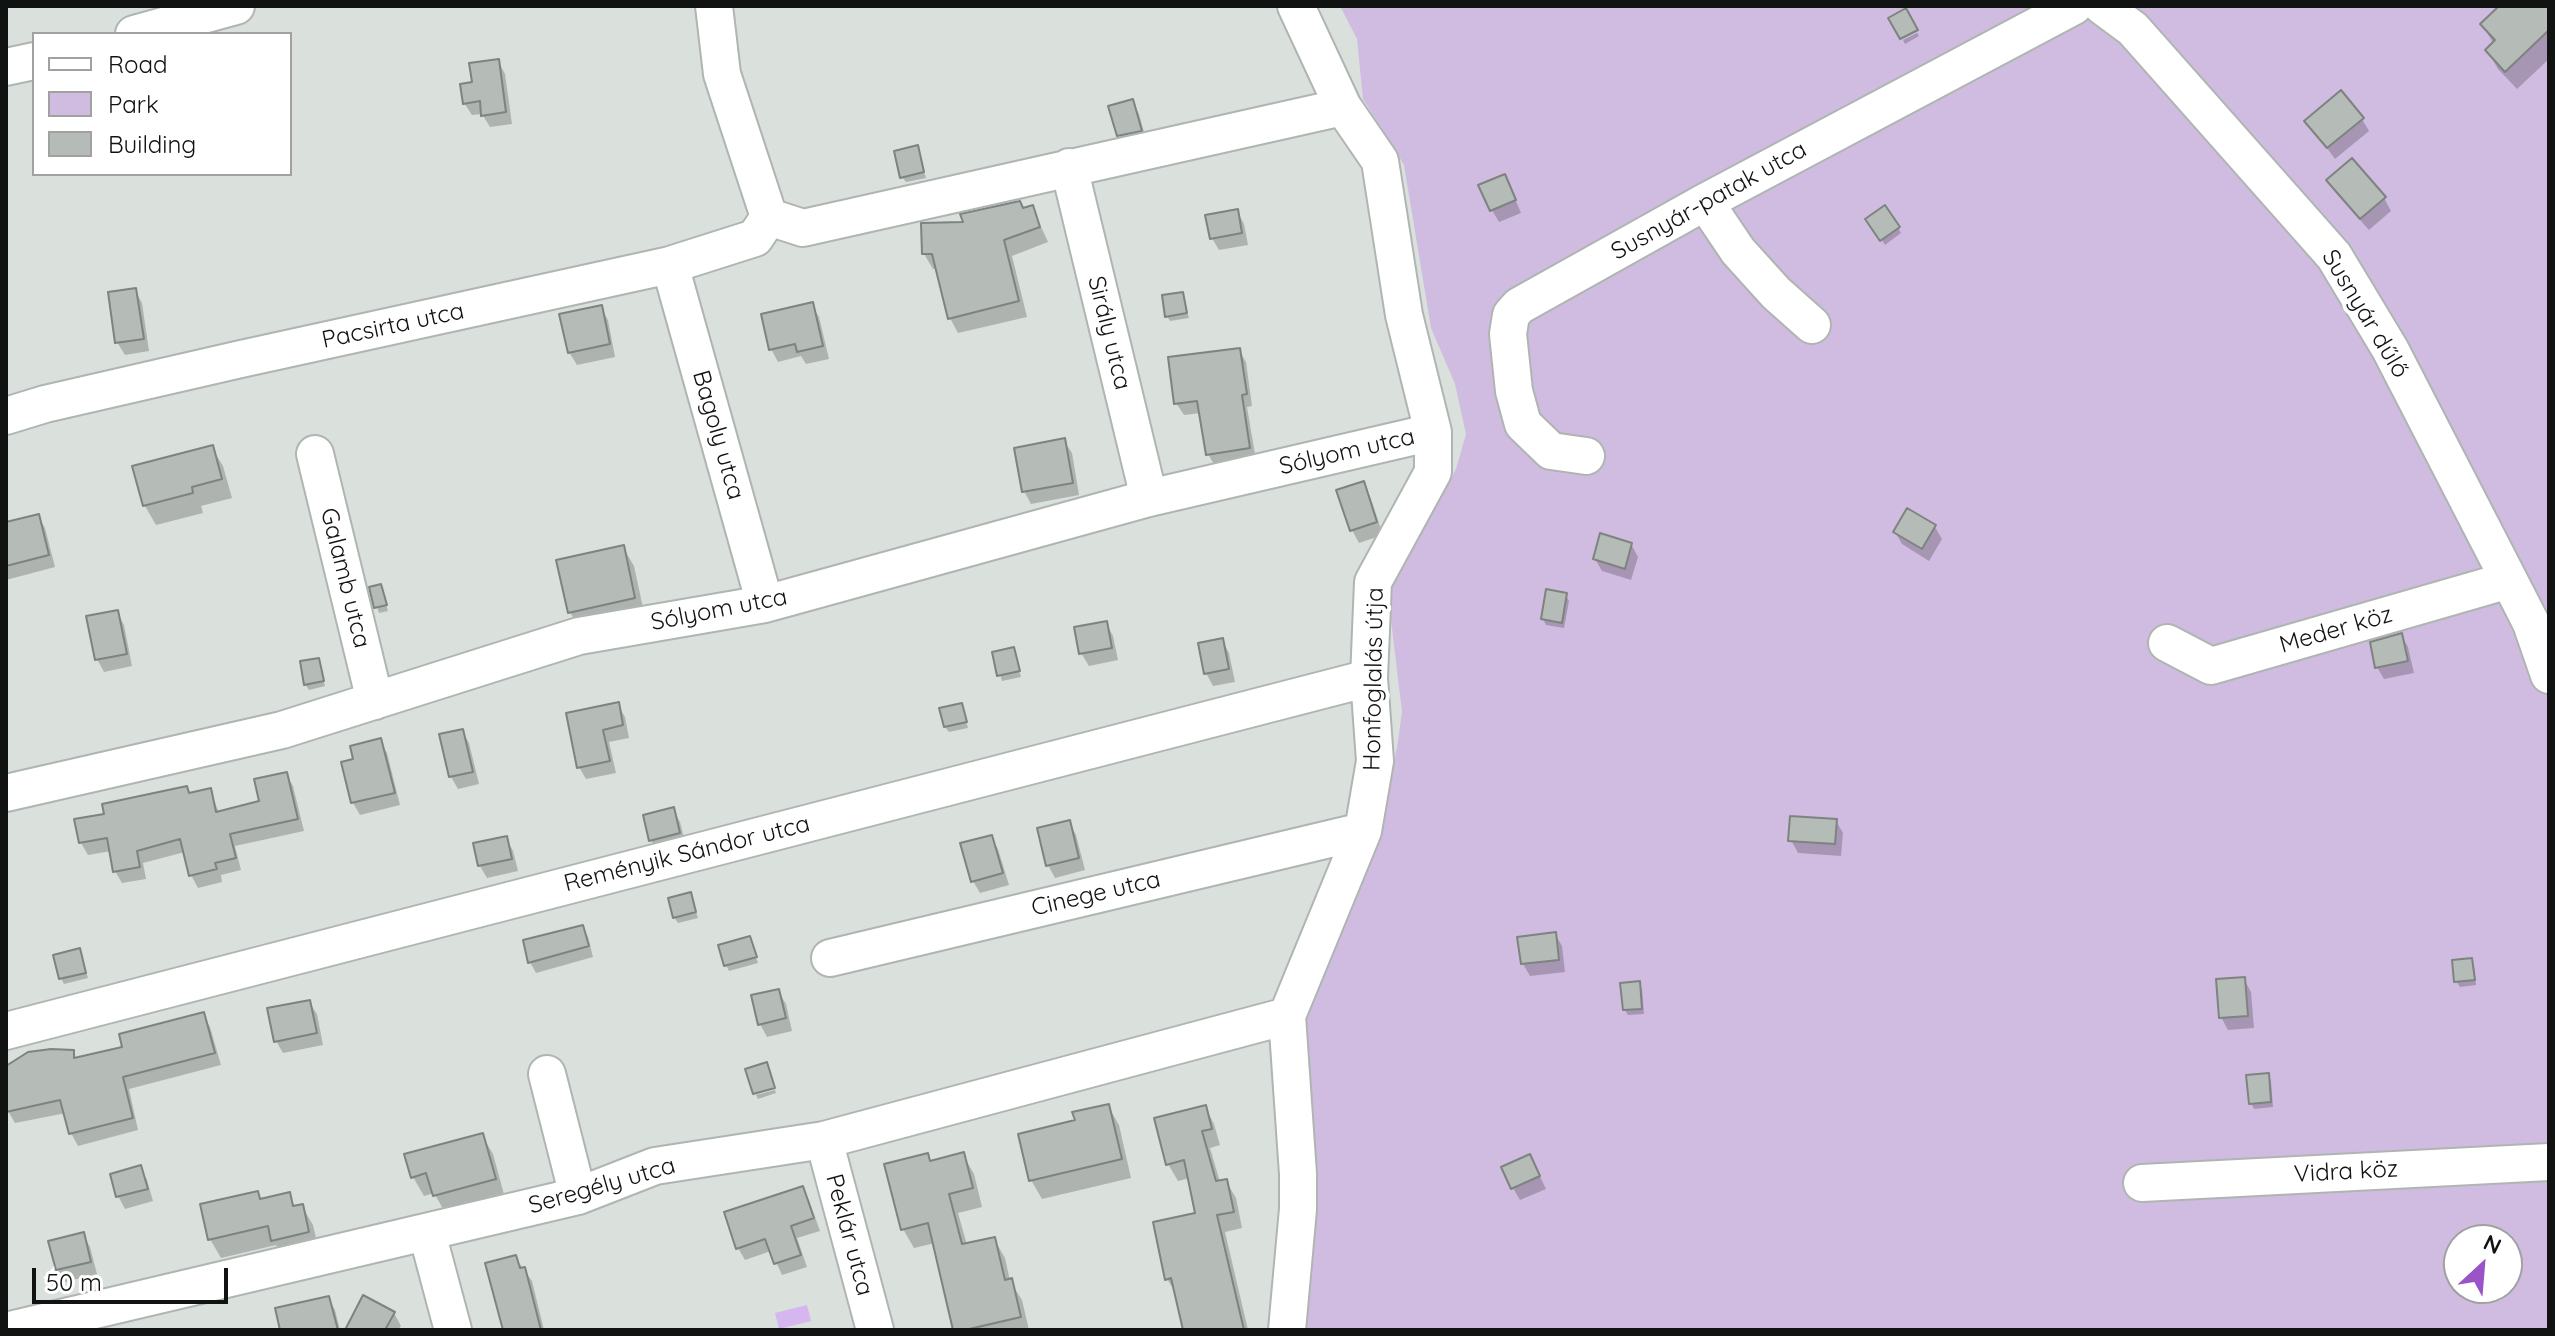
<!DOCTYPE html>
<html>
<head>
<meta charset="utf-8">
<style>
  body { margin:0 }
  #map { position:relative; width:2555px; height:1336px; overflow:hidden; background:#dae0dc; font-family:Quicksand,sans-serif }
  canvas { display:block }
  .frame { position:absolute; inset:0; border:8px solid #111312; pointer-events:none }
  .legend { position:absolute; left:32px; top:32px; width:260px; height:144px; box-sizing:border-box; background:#fff; border:2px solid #a0a1a0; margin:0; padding:10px 14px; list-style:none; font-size:24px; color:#111312 }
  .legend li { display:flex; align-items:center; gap:16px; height:40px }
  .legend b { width:40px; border:2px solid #a0a1a0 }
  .north { position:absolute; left:2443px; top:1224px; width:80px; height:80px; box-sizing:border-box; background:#fff; border:2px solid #a0a1a0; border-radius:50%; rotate:26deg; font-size:22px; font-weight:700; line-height:32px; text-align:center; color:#111312 }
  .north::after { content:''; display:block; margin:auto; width:28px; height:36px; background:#9a54c8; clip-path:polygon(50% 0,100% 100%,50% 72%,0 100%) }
  .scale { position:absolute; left:32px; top:1268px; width:196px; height:36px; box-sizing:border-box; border:4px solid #111312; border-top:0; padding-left:10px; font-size:24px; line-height:28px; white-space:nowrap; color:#111312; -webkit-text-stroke:6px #fff; paint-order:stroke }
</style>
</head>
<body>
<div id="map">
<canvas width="2555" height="1336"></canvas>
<div class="frame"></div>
<ul class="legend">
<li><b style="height:10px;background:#fff"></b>Road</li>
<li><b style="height:22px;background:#d0bce0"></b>Park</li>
<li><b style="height:22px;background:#b5bcb8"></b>Building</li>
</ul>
<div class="north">N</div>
<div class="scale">50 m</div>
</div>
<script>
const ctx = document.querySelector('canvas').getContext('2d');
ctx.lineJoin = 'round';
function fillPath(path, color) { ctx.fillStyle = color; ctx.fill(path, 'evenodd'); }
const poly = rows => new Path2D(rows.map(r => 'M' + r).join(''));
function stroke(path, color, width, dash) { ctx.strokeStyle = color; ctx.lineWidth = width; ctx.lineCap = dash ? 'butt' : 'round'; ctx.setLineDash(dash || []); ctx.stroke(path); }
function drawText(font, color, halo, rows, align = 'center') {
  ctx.font = font + ' Quicksand,sans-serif'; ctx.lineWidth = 8; ctx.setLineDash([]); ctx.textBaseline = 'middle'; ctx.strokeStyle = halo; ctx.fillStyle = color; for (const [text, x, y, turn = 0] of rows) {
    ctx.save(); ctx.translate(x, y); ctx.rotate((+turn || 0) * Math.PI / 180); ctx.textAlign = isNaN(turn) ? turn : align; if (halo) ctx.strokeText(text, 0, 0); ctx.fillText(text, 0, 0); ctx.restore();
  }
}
fillPath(poly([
  [1340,6,2549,6,2549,1330,1287,1330,1302,1032,1323,938,1383,820,1398,741,1402,712,1388,595,1456,469,1466,434,1455,384,1431,328,1404,165,1363,99,1357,39],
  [2459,1240,2507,1240,2507,1288,2459,1288]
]), '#d0bce0');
fillPath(poly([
  [807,1305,811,1321,779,1329,775,1313]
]), '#d5b6ef');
fillPath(poly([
  [2502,6,2549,6,2549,59,2517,89,2498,69,2487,50,2494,44,2482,25],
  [1917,33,1919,36,1905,44,1903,40],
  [498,61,505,74,512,124,490,127,482,114,472,115,464,103,474,84],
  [1132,102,1139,114,1147,143,1126,148,1119,135],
  [2362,119,2369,131,2335,159,2307,121],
  [917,147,926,178,906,182,902,177],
  [2329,181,2384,198,2391,211,2369,230,2336,193],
  [1511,189,1521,213,1499,222,1492,210],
  [1032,207,1048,242,1012,256,1027,317,958,333,950,318,937,269,933,269,924,254,966,224],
  [1237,211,1244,224,1248,245,1219,250,1212,238],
  [1868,219,1898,228,1901,233,1885,245],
  [135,290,142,303,149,351,125,355,117,342],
  [1182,294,1189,318,1170,321,1167,316],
  [812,305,819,317,829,359,806,364,801,356,778,362,771,349],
  [601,308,608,320,615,357,577,365,569,352],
  [1239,350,1246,362,1252,406,1247,407,1256,460,1215,466,1208,454,1201,413,1184,415,1176,403],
  [1064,441,1072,453,1079,495,1031,504,1024,491],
  [212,448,223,466,232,498,201,506,203,513,156,525,145,506,135,467],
  [1363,484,1370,496,1383,535,1359,543,1352,530,1339,491],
  [1908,511,1935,527,1942,539,1929,561,1902,544,1895,532],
  [38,516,45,528,55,567,6,580,6,524],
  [1631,544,1638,557,1631,580,1602,571,1595,559],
  [623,547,634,566,645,617,581,631,570,612],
  [380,586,388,611,379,613,371,589],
  [1566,595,1569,601,1564,628,1546,625,1543,619],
  [117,612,124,625,132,666,104,672,97,659],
  [1106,623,1113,636,1118,660,1089,666,1081,653],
  [2401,635,2408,647,2414,673,2384,679,2377,667],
  [1222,640,1229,653,1235,682,1213,686,1206,673],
  [1013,649,1021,677,1002,681,994,653],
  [318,660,325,686,309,690,305,684],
  [618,705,625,717,629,738,609,742,616,773,586,779,579,767],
  [961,705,968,728,949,732,945,727],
  [462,731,469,743,479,784,458,789,451,777],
  [380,741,387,753,400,805,360,815,353,803,343,763,355,760],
  [286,774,293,786,304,831,235,846,241,870,221,875,222,882,198,888,191,875,185,852,143,863,146,879,122,883,115,871,111,851,88,855,81,843,77,821,210,790,219,813,261,802],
  [673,810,680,822,686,846,658,853,651,840],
  [1836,821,1843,833,1841,856,1798,853,1791,840],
  [1069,822,1076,835,1085,870,1055,878,1048,865],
  [991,837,998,849,1009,885,980,893,973,881],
  [506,838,513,851,518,871,487,878,480,866,475,845],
  [690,894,698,918,678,923,674,917],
  [582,927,588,937,593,957,536,973,530,962],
  [1555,934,1562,946,1565,972,1530,976,1523,964],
  [750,938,758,963,729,971,726,965],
  [79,951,88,978,64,984,61,978],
  [2471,960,2474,965,2476,985,2460,987,2456,981],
  [2244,979,2251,992,2254,1028,2228,1030,2221,1017],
  [1639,984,1642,989,1644,1014,1628,1015,1625,1010],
  [778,991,786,1004,792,1031,767,1037,760,1024],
  [309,1002,317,1014,323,1045,283,1053,276,1041],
  [203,1015,210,1027,221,1065,129,1089,138,1130,78,1146,71,1133,66,1113,15,1123,8,1111,6,1073,73,1052,77,1059,125,1048],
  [2268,1075,2271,1081,2273,1107,2254,1109,2251,1103],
  [775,1090,776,1093,758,1099,756,1095],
  [1108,1106,1119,1125,1131,1178,1042,1199,1031,1180],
  [1205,1107,1214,1124,1220,1145,1210,1148,1220,1182,1226,1181,1236,1198,1242,1228,1225,1232,1248,1330,1186,1330,1178,1296,1167,1279,1197,1215,1190,1178,1178,1181,1168,1164],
  [482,1135,493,1154,505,1198,446,1214,434,1193,424,1196,413,1177],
  [927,1155,931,1163,963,1155,974,1174,982,1207,958,1213,967,1245,994,1239,1005,1258,1010,1281,1022,1300,1029,1330,955,1330,935,1243,914,1248,903,1229],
  [1530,1156,1546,1189,1520,1200,1513,1188],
  [140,1168,147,1180,153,1201,125,1209,118,1196],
  [802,1188,809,1200,820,1231,797,1238,807,1267,782,1275,771,1251,745,1260,738,1248],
  [257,1193,262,1201,289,1195,296,1208,302,1206,313,1225,319,1251,284,1259,276,1245,221,1258,210,1239],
  [83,1234,90,1247,97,1274,65,1282,58,1270,51,1242],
  [515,1257,532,1281,544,1330,505,1330],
  [328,1298,335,1310,340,1330,278,1330],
  [394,1313,401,1326,398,1330,347,1330]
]), '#0003');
const building = poly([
  [2499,6,2549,6,2549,30,2505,72,2485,50,2495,40,2480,24,2499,6],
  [1906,8,1918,30,1900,39,1888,18,1906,8],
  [499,59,506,112,481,116,480,101,463,104,460,84,472,82,469,63,499,59],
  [2341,90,2364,118,2327,148,2304,121,2341,90],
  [1133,99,1142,131,1117,136,1108,106,1133,99],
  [918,145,924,172,900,178,894,151,918,145],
  [2352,158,2386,197,2360,219,2326,180,2352,158],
  [1505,174,1516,200,1490,211,1478,185,1505,174],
  [1020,201,1023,208,1033,205,1040,227,1004,240,1019,301,948,319,932,254,922,254,921,223,963,222,960,214,1020,201],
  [1885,205,1900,227,1880,241,1865,219,1885,205],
  [1238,209,1242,233,1210,239,1205,215,1238,209],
  [136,288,144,339,115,343,108,292,136,288],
  [1183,292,1187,313,1165,317,1162,295,1183,292],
  [813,302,823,346,797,352,795,344,769,350,761,314,813,302],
  [602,305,610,344,568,353,559,314,602,305],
  [1240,348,1247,394,1242,395,1250,448,1206,455,1197,401,1174,404,1168,357,1240,348],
  [1065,438,1073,483,1022,492,1014,448,1065,438],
  [213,445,222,479,192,487,193,493,143,506,132,466,213,445],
  [1364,481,1377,522,1350,531,1336,490,1364,481],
  [1907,508,1936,525,1922,549,1893,532,1907,508],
  [39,514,49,555,6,566,6,522,39,514],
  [1600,533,1632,543,1625,569,1593,559,1600,533],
  [624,545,635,598,568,613,556,560,624,545],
  [381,584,387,605,374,608,369,587,381,584],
  [1546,589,1567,593,1562,623,1541,619,1546,589],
  [118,610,127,654,95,660,86,616,118,610],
  [1107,621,1112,648,1079,654,1074,627,1107,621],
  [2402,633,2408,661,2375,668,2370,642,2402,633],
  [1223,638,1229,669,1204,674,1198,643,1223,638],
  [1014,647,1020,671,997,676,992,652,1014,647],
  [319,658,324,681,304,685,300,661,319,658],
  [619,702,623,725,603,730,610,761,577,768,566,713,619,702],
  [962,703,967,722,944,727,939,708,962,703],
  [463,729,473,772,449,777,439,734,463,729],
  [381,738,395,793,351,803,341,762,353,759,350,746,381,738],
  [287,772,298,819,230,834,236,858,215,863,217,869,189,876,180,839,137,851,140,867,113,872,107,838,79,843,74,819,104,814,102,804,187,786,189,793,211,788,216,812,259,801,254,779,287,772],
  [674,807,680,833,649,841,643,815,674,807],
  [1790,816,1837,819,1835,844,1788,841,1790,816],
  [1070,820,1079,858,1046,866,1037,828,1070,820],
  [992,835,1003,873,971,882,960,843,992,835],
  [507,836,512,859,478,866,473,843,507,836],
  [691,892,696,912,673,918,668,898,691,892],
  [583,925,589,946,528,963,523,940,583,925],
  [1556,932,1559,960,1521,964,1517,937,1556,932],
  [750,936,757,957,724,966,718,945,750,936],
  [80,948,86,973,59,979,53,955,80,948],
  [2472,958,2475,980,2454,982,2452,960,2472,958],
  [2245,977,2248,1016,2219,1018,2216,979,2245,977],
  [1640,981,1642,1009,1623,1010,1620,983,1640,981],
  [779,989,786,1018,758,1025,751,995,779,989],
  [310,1000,317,1033,274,1042,267,1008,310,1000],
  [204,1012,215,1053,123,1077,133,1118,69,1134,60,1100,6,1112,6,1066,28,1052,51,1049,74,1050,74,1058,122,1047,119,1034,204,1012],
  [767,1062,775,1088,753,1094,745,1069,767,1062],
  [2269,1073,2271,1102,2249,1104,2246,1075,2269,1073],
  [1109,1104,1122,1159,1029,1181,1018,1134,1075,1120,1072,1112,1109,1104],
  [1206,1105,1212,1129,1202,1131,1216,1181,1227,1179,1234,1212,1217,1215,1244,1330,1183,1330,1171,1278,1165,1280,1153,1222,1195,1213,1184,1160,1166,1165,1154,1118,1206,1105],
  [483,1133,496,1179,433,1196,426,1173,411,1178,404,1154,483,1133],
  [964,1152,973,1188,949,1194,962,1244,995,1237,1005,1280,1012,1278,1021,1317,965,1330,953,1330,928,1223,901,1230,884,1164,928,1153,930,1161,964,1152],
  [1530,1154,1540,1176,1511,1189,1501,1167,1530,1154],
  [141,1165,148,1189,116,1197,110,1174,141,1165],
  [803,1186,814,1218,791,1226,801,1255,774,1264,765,1239,736,1249,724,1212,803,1186],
  [258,1191,260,1199,290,1192,293,1206,303,1204,309,1232,271,1241,268,1226,208,1240,200,1204,258,1191],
  [84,1232,91,1262,56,1270,48,1241,84,1232],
  [516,1255,520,1268,525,1267,541,1330,503,1330,485,1263,516,1255],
  [363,1295,395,1312,385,1330,345,1330,363,1295],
  [329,1296,338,1330,280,1330,275,1308,329,1296]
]);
fillPath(building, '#b5bcb8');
stroke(building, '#7d837f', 2);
const minor = poly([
  [714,6,722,74,769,217],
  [2102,6,2133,29,2334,256,2390,349,2509,580,2531,623,2549,675],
  [134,34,236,6],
  [6,67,34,61],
  [1069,167,1149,498],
  [1705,202,1738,251,1776,293,1812,325],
  [769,217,803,228,1343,107],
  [670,265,765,604],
  [6,416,45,404,241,359,670,265,755,238,769,217],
  [315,454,375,701],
  [1586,456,1551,451,1523,424,1514,391,1508,334,1511,315,1519,306,1705,202,2074,6],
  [2167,643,2211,666,2509,580],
  [6,793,282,730,579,636,765,604,1149,498,1433,432],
  [830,958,1363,831],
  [6,1031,1369,678],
  [547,1074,578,1196],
  [824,1140,875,1330],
  [2142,1183,2549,1162],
  [427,1233,453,1330],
  [10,1330,578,1196,655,1166,824,1140,1287,1016],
  [1287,1330,1298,1209,1298,1174,1287,1016,1363,831,1375,761,1369,678,1373,582,1433,472,1433,432,1404,315,1380,161,1343,107,1296,6]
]);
stroke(minor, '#afb5b2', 40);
stroke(minor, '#fff', 36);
drawText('24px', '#111312', '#fff', [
  ["Susnyár-patak utca",1709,201,-29],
  ["Susnyár dűlő",2365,314,59],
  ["Pacsirta utca",393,326,-12],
  ["Sirály utca",1109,333,76],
  ["Bagoly utca",718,435,74],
  ["Sólyom utca",1347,452,-13],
  ["Galamb utca",345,578,76],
  ["Sólyom utca",719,610,-11],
  ["Meder köz",2336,630,-16],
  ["Honfoglalás útja",1374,679,-89],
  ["Reményik Sándor utca",687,854,-14],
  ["Cinege utca",1096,894,-13],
  ["Vidra köz",2346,1172,-3],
  ["Seregély utca",602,1186,-16],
  ["Peklár utca",849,1235,75]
]);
</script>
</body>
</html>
